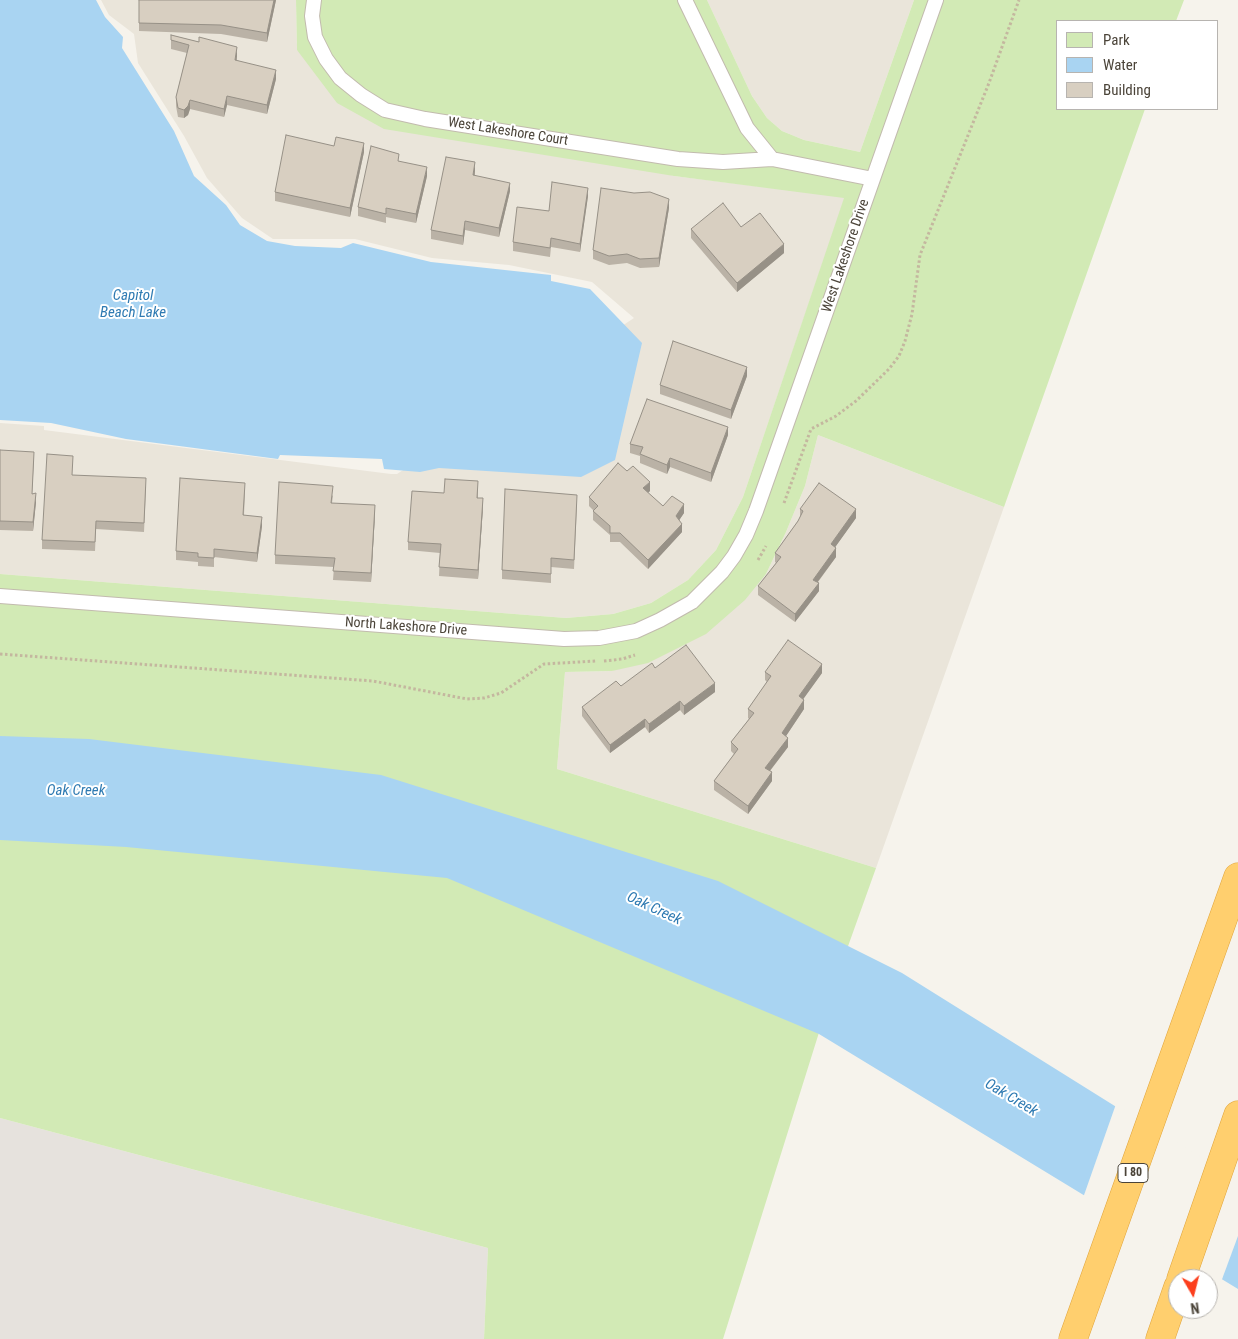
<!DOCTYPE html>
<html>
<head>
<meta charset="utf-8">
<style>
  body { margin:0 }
  #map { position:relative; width:1238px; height:1339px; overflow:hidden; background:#f6f3ec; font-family:"Roboto Condensed",sans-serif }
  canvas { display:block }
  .legend { position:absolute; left:1056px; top:20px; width:162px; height:90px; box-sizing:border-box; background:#fff; border:1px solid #b7b4b0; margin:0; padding:6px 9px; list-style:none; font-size:15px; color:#4b4439 }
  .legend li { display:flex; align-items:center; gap:10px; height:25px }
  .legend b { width:25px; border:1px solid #b7b4b0 }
  .north { position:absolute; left:1168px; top:1269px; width:50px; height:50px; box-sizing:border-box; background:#fff; border:1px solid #b7b4b0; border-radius:50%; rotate:172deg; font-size:14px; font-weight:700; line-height:20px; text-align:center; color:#4b4439 }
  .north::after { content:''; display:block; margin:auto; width:18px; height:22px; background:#fc3f1d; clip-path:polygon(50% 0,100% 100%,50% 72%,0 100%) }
</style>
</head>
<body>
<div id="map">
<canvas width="1238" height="1339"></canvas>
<ul class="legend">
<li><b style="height:14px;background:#d2eab5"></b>Park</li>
<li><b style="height:14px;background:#a9d4f2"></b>Water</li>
<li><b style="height:14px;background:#d8cfc1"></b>Building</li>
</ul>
<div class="north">N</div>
</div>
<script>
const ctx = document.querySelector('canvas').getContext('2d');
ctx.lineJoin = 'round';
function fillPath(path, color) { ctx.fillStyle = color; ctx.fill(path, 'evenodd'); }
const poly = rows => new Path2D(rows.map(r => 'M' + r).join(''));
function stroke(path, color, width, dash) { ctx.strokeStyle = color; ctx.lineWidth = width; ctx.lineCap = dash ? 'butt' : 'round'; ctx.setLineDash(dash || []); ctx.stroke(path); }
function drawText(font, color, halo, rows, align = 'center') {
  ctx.font = font + ' "Roboto Condensed",sans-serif'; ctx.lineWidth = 4; ctx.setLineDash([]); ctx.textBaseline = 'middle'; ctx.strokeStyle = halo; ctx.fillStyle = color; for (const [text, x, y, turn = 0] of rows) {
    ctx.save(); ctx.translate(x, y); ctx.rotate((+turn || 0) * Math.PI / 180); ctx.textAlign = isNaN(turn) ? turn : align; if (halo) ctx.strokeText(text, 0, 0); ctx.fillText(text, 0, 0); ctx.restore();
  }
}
fillPath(poly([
  [101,0,296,0,297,50,674,176,845,197,743,497,716,550,688,580,651,603,613,614,566,618,0,574,0,423,44,426,44,430,391,474,397,474,634,318,592,282,509,265,432,258,355,239,273,239,242,218,207,178,184,136,138,63,134,34,109,15],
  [707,0,914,0,860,152,804,140,782,131,767,118,752,96],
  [818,435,1004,507,876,868,557,769,565,672,612,671,766,574,786,532,805,486]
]), '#eae5da');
fillPath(poly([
  [0,1118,488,1248,484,1339,0,1339]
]), '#e6e2dd');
fillPath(poly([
  [296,0,707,0,752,96,767,118,782,131,804,140,860,152,914,0,1184,0,1176,21,1057,21,1057,109,1145,109,1004,507,818,435,805,486,786,532,766,574,745,600,706,634,648,663,612,671,565,672,557,769,876,868,832,991,723,1339,484,1339,488,1248,0,1118,0,574,566,618,613,614,651,603,688,580,716,550,743,497,844,198,674,176,384,129,337,103,297,50]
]), '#d2eab5');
fillPath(poly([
  [0,0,96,0,105,17,123,37,122,48,174,131,194,176,226,205,240,225,267,241,295,246,341,248,353,243,431,262,551,275,551,281,590,289,642,343,615,460,581,477,439,468,420,472,384,469,382,459,280,455,278,459,126,439,51,423,0,420],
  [0,736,89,739,381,775,718,881,902,973,1238,1183,1238,1289,819,1034,447,878,126,847,0,840]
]), '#a9d4f2');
fillPath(poly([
  [1116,1104,1238,1180,1238,1236,1221,1282,1083,1198]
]), '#f6f3ec');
const lane = poly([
  [314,0,312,16,315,37,326,59,340,78,361,95,385,110,425,119,678,159,723,162,772,159,873,179],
  [685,0,747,128,772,159],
  [0,596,564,639,599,638,636,631,660,620,692,602,722,572,734,556,746,535,756,511,936,0]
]);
const highway = poly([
  [1181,1279,1238,1115],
  [1073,1339,1238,877],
  [1160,1339,1178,1287]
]);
stroke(lane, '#c2bbae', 16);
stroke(highway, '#e0a43c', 29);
stroke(poly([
  [784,503,811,429,836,416,856,401,889,369,899,356,905,341,912,314,920,255,989,83,1019,0],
  [758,560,766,546],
  [0,654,373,681,467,699,484,698,501,693,544,664,596,661],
  [604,661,622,659,635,655]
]), '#c4b79f', 3, [2.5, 2.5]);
stroke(lane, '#fff', 14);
stroke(highway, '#ffcf6e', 28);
fillPath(poly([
  [139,0,276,0,267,42,221,34,139,31],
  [171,35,199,42,237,56,237,60,276,79,267,114,227,105,224,117,190,109,188,115,184,118,178,117,176,106,176,97,187,53,171,49],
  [334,146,364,152,350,217,275,201,275,192],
  [399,161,427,176,416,223,386,217,386,223,358,216,358,207],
  [475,171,475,176,510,191,499,237,465,230,463,245,431,239,431,230],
  [588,196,580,252,551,247,550,257,513,251,513,242,549,211],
  [669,208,659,267,640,268,627,263,609,265,593,259,593,250],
  [741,227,784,253,737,292,691,238,691,229],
  [747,376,731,419,660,394,660,385],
  [728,435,711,482,670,467,667,474,640,463,640,456,630,453,630,444],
  [0,450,34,461,32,493,36,502,33,531,0,530],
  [73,475,146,487,144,532,96,529,95,551,42,549,42,540],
  [478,490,478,498,483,507,478,579,439,576,440,553,408,550,408,542,444,493],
  [650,491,648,493,663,506,684,513,679,520,682,532,648,569,620,542,610,542,610,535,593,520,593,510,589,506,589,497],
  [245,492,244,515,262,526,257,562,214,557,214,567,198,566,198,562,176,560,176,551],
  [333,495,332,503,375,514,371,582,333,580,334,567,275,564,275,555],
  [577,504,574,569,551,567,551,583,502,579,502,570],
  [800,509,856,518,835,547,836,557,818,582,819,591,795,622,758,595,758,586,776,563,775,562,775,553,798,521,800,518],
  [655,668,715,692,684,715,680,710,649,733,645,727,610,753,582,716,582,707],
  [765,672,822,673,803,699,804,709,786,736,788,747,770,771,772,781,748,814,714,790,714,781,734,754,731,751,731,742,749,719,748,718,748,709,767,682,765,680]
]), '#bab2a6');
fillPath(poly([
  [274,0,276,0,267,42,267,33],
  [237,47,237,56,235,68,235,60],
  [276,70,276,79,267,114,267,105],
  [227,96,227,105,224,117,224,109],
  [190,100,190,109,188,115,184,118,184,110],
  [364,143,364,152,350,217,350,208],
  [475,162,475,171,473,184,473,175],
  [427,167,427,176,416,223,416,214],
  [510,183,510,191,499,237,499,228],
  [588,188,588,196,580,252,580,244],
  [669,199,669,208,659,267,659,258],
  [465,221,465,230,463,245,463,236],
  [784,244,784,253,737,292,737,283],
  [747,367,747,376,731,419,731,410],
  [728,427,728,435,711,482,711,473],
  [670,458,670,467,667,474,667,465],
  [650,482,650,491,643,497,643,488],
  [36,493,36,502,33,531,33,522],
  [483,498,483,507,478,579,478,570],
  [684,504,684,513,676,525,676,516],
  [375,505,375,514,371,582,371,573],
  [856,509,856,518,831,553,831,544],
  [262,517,262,526,257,562,257,553],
  [682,524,682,532,648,569,648,560],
  [836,548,836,557,813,588,813,580],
  [819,583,819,591,795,622,795,614],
  [822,664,822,673,799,705,799,696],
  [715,683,715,692,684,715,684,706],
  [804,700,804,709,782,742,782,733],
  [680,701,680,710,649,733,649,724],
  [645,719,645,727,610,753,610,745],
  [788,738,788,747,765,777,765,768],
  [772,772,772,781,748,814,748,806]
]), '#979187');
const building = poly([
  [139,0,274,0,267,33,221,25,139,23,139,0],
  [171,35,199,42,199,37,237,47,235,60,276,70,267,105,227,96,224,109,190,100,188,106,184,110,178,108,176,97,189,45,171,40,171,35],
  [286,135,334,146,336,137,364,143,350,208,275,192,286,135],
  [371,146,399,154,398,161,427,167,416,214,386,208,386,214,358,207,371,146],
  [446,157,475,162,473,175,510,183,499,228,465,221,463,236,431,230,446,157],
  [552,182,588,188,580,244,551,238,550,248,513,242,517,207,549,211,552,182],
  [601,188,634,193,650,192,669,199,659,258,640,259,627,254,609,256,593,250,601,188],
  [723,203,741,227,760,213,784,244,737,283,691,229,723,203],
  [673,341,747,367,731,410,660,385,673,341],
  [647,399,728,427,711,473,670,458,667,465,640,454,643,447,630,444,647,399],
  [0,450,34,452,32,494,36,493,33,522,0,521,0,450],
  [47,454,73,456,72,475,146,478,144,523,96,521,95,542,42,540,47,454],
  [618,463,627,471,633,466,650,482,643,488,663,506,672,496,684,504,676,516,682,524,648,560,620,533,610,533,610,526,593,511,598,506,589,497,618,463],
  [180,478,245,483,243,515,262,517,257,553,214,549,214,558,198,557,198,553,176,551,180,478],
  [445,479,478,481,477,498,483,498,478,570,439,567,441,544,408,542,412,491,444,493,445,479],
  [279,482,333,486,331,503,375,505,371,573,333,571,335,558,275,555,279,482],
  [819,483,856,509,831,544,836,548,813,580,819,583,795,614,758,586,781,557,775,553,798,521,803,511,800,509,819,483],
  [505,489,577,495,574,560,551,558,551,574,502,570,505,489],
  [788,640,822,664,799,696,804,700,782,733,788,738,765,768,772,772,748,806,714,781,738,749,731,742,754,713,748,709,771,676,765,672,788,640],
  [686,645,715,683,684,706,680,701,649,724,645,719,610,745,582,707,616,681,621,686,652,663,655,668,686,645]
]);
fillPath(building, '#d8cfc1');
stroke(building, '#979187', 1);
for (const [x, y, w] of [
  [1133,1173,30]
]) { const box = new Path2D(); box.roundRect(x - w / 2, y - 9.5, w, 19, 4); ctx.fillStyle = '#fff'; ctx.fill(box); stroke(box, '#4b4439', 1); }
drawText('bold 12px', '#4b4439', null, [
  ["I 80",1133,1173]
]);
drawText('14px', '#4b4439', '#fff', [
  ["West Lakeshore Court",508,132,9],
  ["West Lakeshore Drive",846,256,-71],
  ["North Lakeshore Drive",406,627,4]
]);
drawText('italic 15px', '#2e7ab2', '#fff', [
  ["Capitol",133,296],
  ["Beach Lake",133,313],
  ["Oak Creek",76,791],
  ["Oak Creek",654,909,25],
  ["Oak Creek",1011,1098,31]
]);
</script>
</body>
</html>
